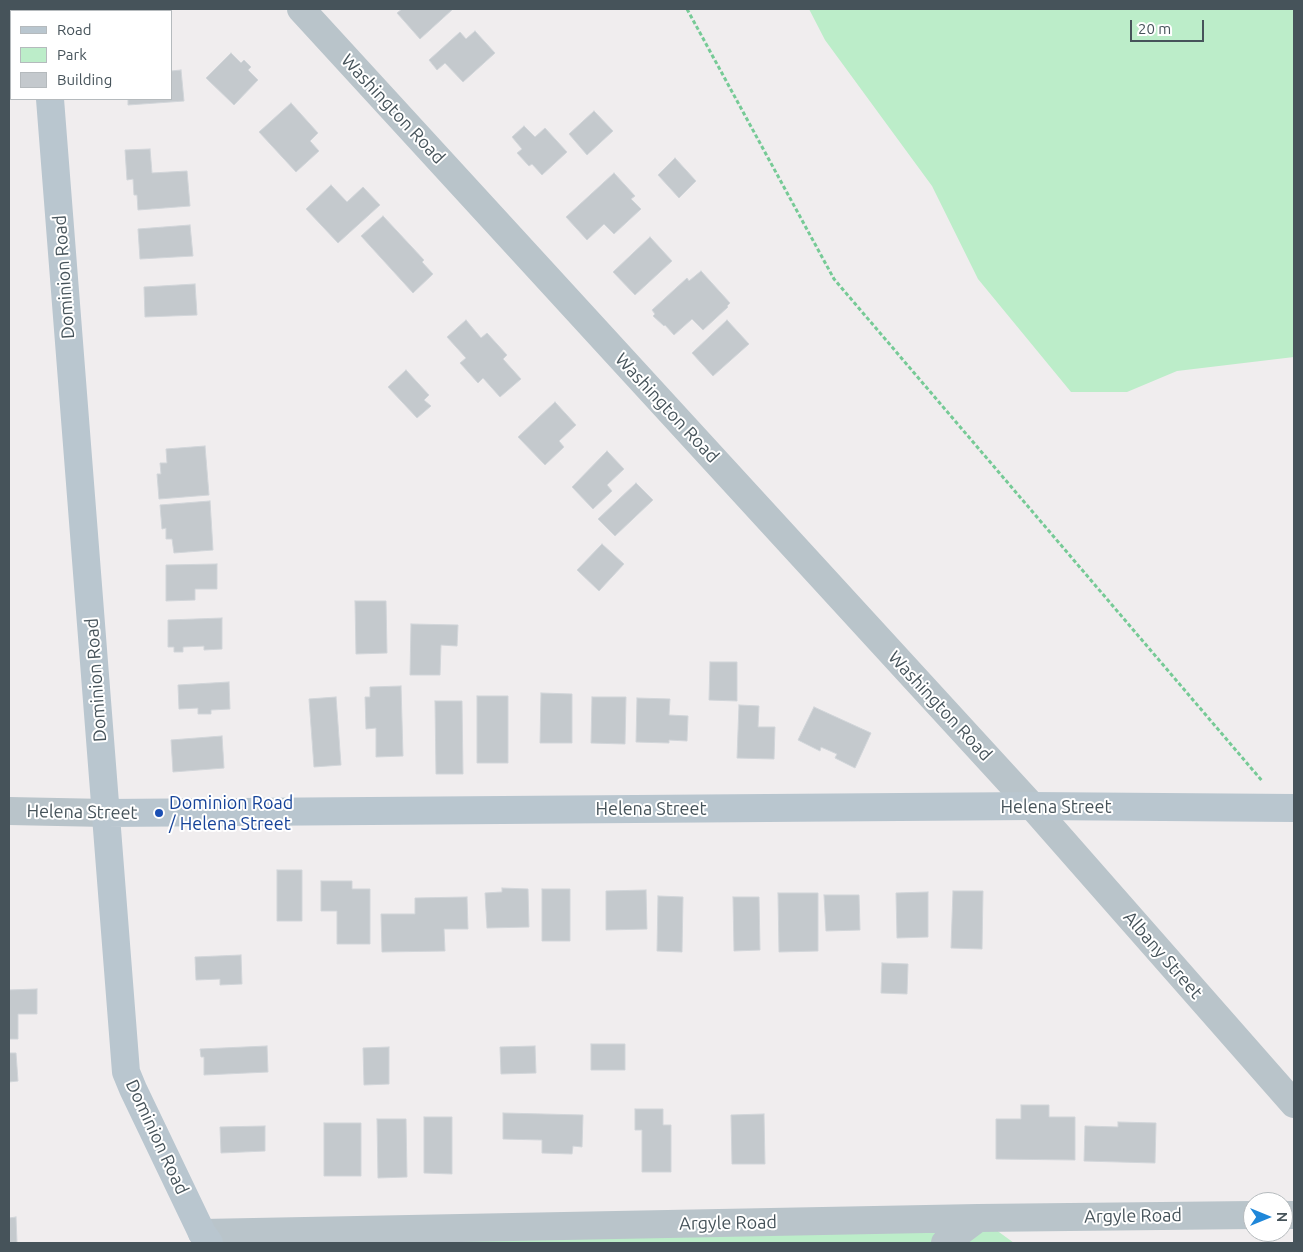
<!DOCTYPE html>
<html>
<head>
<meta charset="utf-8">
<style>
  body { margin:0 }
  #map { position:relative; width:1303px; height:1252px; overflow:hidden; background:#f0edee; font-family:Ubuntu,sans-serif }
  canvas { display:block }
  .frame { position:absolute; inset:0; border:10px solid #46535a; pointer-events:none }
  .legend { position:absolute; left:10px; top:10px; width:162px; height:90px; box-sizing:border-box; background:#fff; border:1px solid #b5babd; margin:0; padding:6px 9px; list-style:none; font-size:15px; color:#46535a }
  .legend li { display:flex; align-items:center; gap:10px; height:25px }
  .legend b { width:25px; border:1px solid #b5babd }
  .north { position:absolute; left:1243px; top:1192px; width:50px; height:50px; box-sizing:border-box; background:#fff; border:1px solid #b5babd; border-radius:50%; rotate:90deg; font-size:14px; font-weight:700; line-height:20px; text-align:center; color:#46535a }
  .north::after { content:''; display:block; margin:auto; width:18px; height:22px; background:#1f87d9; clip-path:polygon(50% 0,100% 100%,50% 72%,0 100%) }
  .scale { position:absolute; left:1130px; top:20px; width:74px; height:22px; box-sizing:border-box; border:2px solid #46535a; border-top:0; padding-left:6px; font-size:15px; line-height:18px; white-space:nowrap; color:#46535a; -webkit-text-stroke:4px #fff; paint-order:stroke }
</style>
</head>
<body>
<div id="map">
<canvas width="1303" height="1252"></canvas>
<div class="frame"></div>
<ul class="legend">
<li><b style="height:6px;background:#b9c6cf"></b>Road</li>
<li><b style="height:14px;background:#bcedc9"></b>Park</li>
<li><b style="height:14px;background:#c4c9cd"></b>Building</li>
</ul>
<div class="north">N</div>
<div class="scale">20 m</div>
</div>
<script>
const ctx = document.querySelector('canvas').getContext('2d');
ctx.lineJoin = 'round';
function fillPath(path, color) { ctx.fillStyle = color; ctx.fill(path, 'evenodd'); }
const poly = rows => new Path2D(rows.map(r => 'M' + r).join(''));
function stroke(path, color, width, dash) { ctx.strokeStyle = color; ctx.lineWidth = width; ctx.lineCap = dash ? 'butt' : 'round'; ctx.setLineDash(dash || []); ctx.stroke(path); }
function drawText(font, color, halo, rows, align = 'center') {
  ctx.font = font + ' Ubuntu,sans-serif'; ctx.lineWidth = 4; ctx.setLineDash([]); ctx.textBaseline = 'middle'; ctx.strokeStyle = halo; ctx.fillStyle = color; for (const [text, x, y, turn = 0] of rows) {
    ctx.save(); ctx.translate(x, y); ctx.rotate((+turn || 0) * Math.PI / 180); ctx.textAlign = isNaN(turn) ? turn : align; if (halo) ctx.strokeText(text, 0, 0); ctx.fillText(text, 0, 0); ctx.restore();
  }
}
fillPath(poly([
  [809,9,1294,9,1294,357,1177,371,1127,392,1071,392,978,279,932,186,825,40],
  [977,1216,1014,1243,415,1243]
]), '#bcedc9');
const building = poly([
  [402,9,453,9,420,39,397,13,402,9],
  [475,31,495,53,463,82,445,63,437,70,429,60,460,32,466,39,475,31],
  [231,53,241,63,244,60,251,67,248,70,258,80,234,105,206,78,231,53],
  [181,70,184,101,128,105,128,99,171,99,171,71,181,70],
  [291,103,318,133,310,141,319,151,296,172,259,132,291,103],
  [594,111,613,131,587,155,569,134,594,111],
  [524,126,535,137,545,128,567,152,542,175,532,164,529,166,517,153,522,149,512,137,524,126],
  [150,149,152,173,187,171,190,206,138,210,137,195,134,195,133,179,127,180,125,150,150,149],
  [675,158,696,181,679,198,658,175,675,158],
  [614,173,635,196,631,199,641,209,614,234,604,224,587,240,566,217,614,173],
  [331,185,347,202,363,187,380,205,338,243,306,209,331,185],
  [383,216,424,260,422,262,433,274,413,293,361,236,383,216],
  [190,225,193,256,140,259,138,229,190,225],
  [650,237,672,261,635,295,613,272,650,237],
  [701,271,730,303,727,306,728,307,703,330,692,319,674,335,665,325,664,326,653,316,655,314,652,310,687,278,689,281,701,271],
  [195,284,197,315,145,317,144,287,195,284],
  [466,320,481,338,487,333,507,355,503,359,521,379,500,397,483,378,478,383,460,363,466,358,447,337,466,320],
  [727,320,749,344,713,376,692,353,727,320],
  [406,370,429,395,424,400,431,406,417,418,388,387,406,370],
  [555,402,576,425,559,441,564,447,545,465,518,437,555,402],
  [205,446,209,495,159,499,157,474,161,474,160,463,167,463,166,449,205,446],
  [607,451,624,469,607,485,612,491,593,509,572,487,607,451],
  [636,483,653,500,615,536,598,519,636,483],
  [210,501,213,550,174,553,172,539,166,539,166,528,162,529,160,505,210,501],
  [602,544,624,564,599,591,577,570,602,544],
  [217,564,217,589,195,589,195,600,166,601,166,565,217,564],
  [355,601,386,601,387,653,356,654,355,601],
  [222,618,222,649,204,650,204,646,183,647,183,652,174,652,174,647,168,647,168,620,222,618],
  [411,624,458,625,457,646,441,645,440,675,410,675,411,624],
  [710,662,737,662,737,701,709,700,710,662],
  [229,682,230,709,211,710,211,714,198,714,198,708,179,709,178,685,229,682],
  [401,686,403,756,376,757,376,728,366,729,365,697,370,697,370,687,401,686],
  [541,693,572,694,572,743,540,743,541,693],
  [477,696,508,696,508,763,477,763,477,696],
  [336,697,341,765,314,767,309,699,336,697],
  [592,697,626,697,625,744,591,743,592,697],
  [637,698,670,699,669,715,688,716,687,741,669,740,669,743,636,742,637,698],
  [435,701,462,701,463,774,436,774,435,701],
  [739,705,759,706,758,727,775,727,774,759,737,758,739,705],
  [814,707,871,733,855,768,835,758,837,754,821,747,820,751,798,740,814,707],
  [222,736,224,768,173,772,171,740,222,736],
  [277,870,302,870,302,921,277,921,277,870],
  [321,881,352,881,352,889,370,889,370,944,337,944,337,911,321,911,321,881],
  [502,888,528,889,529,927,487,928,485,893,502,892,502,888],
  [542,889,570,889,570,941,542,941,542,889],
  [646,890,647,929,606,930,606,891,646,890],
  [953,891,983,891,982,949,951,948,953,891],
  [928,892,928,937,897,938,896,893,928,892],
  [778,893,818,893,818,951,779,952,778,893],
  [824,895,859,895,860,930,826,931,824,895],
  [658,896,683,897,682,952,657,951,658,896],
  [467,897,468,929,444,929,445,951,382,952,381,914,415,914,415,898,467,897],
  [733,897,759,897,760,950,734,951,733,897],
  [241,955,242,984,220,985,220,979,196,980,195,957,241,955],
  [882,963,908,964,907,994,881,993,882,963],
  [37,989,37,1014,18,1014,18,1039,9,1039,9,990,37,989],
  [591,1044,625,1044,625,1070,591,1070,591,1044],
  [267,1046,268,1072,204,1075,204,1057,201,1057,200,1049,267,1046],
  [535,1046,536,1073,501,1074,500,1047,535,1046],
  [389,1047,389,1084,364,1085,363,1048,389,1047],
  [9,1053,16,1053,18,1081,9,1082,9,1053],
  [1021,1105,1049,1105,1049,1117,1075,1117,1075,1160,996,1159,996,1119,1021,1119,1021,1105],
  [635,1109,663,1109,663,1125,671,1125,671,1172,642,1172,642,1130,635,1130,635,1109],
  [503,1113,583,1115,582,1147,573,1146,572,1154,542,1153,542,1140,503,1139,503,1113],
  [764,1114,765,1164,732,1164,731,1115,764,1114],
  [424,1117,452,1117,452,1174,424,1173,424,1117],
  [377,1119,406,1119,407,1177,378,1178,377,1119],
  [1118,1122,1156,1123,1155,1163,1084,1161,1085,1126,1118,1127,1118,1122],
  [324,1123,361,1123,361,1176,324,1176,324,1123],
  [265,1126,265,1151,221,1153,220,1127,265,1126],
  [16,1217,17,1243,9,1243,9,1218,16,1217]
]);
fillPath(building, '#c4c9cd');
stroke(building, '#d1d5d9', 1);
stroke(poly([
  [687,9,834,279,1263,782]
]), '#76ca96', 3, [4, 2.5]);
stroke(poly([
  [301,9,1032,806],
  [9,811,106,813],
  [1283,1215,1294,1215],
  [202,1233,978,1218,1253,1215],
  [945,1243,978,1218]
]), '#b9c4ca', 28);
stroke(poly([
  [1032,806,1294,1104]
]), '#b9c4ca', 28);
stroke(poly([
  [43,9,43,11],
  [50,99,126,1072,133,1089,202,1233,209,1243],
  [106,813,1032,806,1294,808]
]), '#b9c6cf', 28);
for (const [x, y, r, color] of [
  [159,813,5,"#1a4fb4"]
]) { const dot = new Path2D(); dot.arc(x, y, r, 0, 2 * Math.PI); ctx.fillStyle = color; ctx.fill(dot); stroke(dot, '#fff', 2); }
drawText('18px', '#46535a', '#fff', [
  ["Washington Road",393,109,47],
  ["Dominion Road",64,277,-94],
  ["Washington Road",667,408,47],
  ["Dominion Road",96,680,-94],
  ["Washington Road",940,706,47],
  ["Helena Street",1056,807],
  ["Helena Street",651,809],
  ["Helena Street",82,812,1],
  ["Albany Street",1163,955,49],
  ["Dominion Road",157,1137,65],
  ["Argyle Road",1133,1216,-1],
  ["Argyle Road",728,1223,-1]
]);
drawText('18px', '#164399', '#fff', [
  ["Dominion Road",169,803],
  ["/ Helena Street",169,824]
], 'left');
</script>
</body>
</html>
